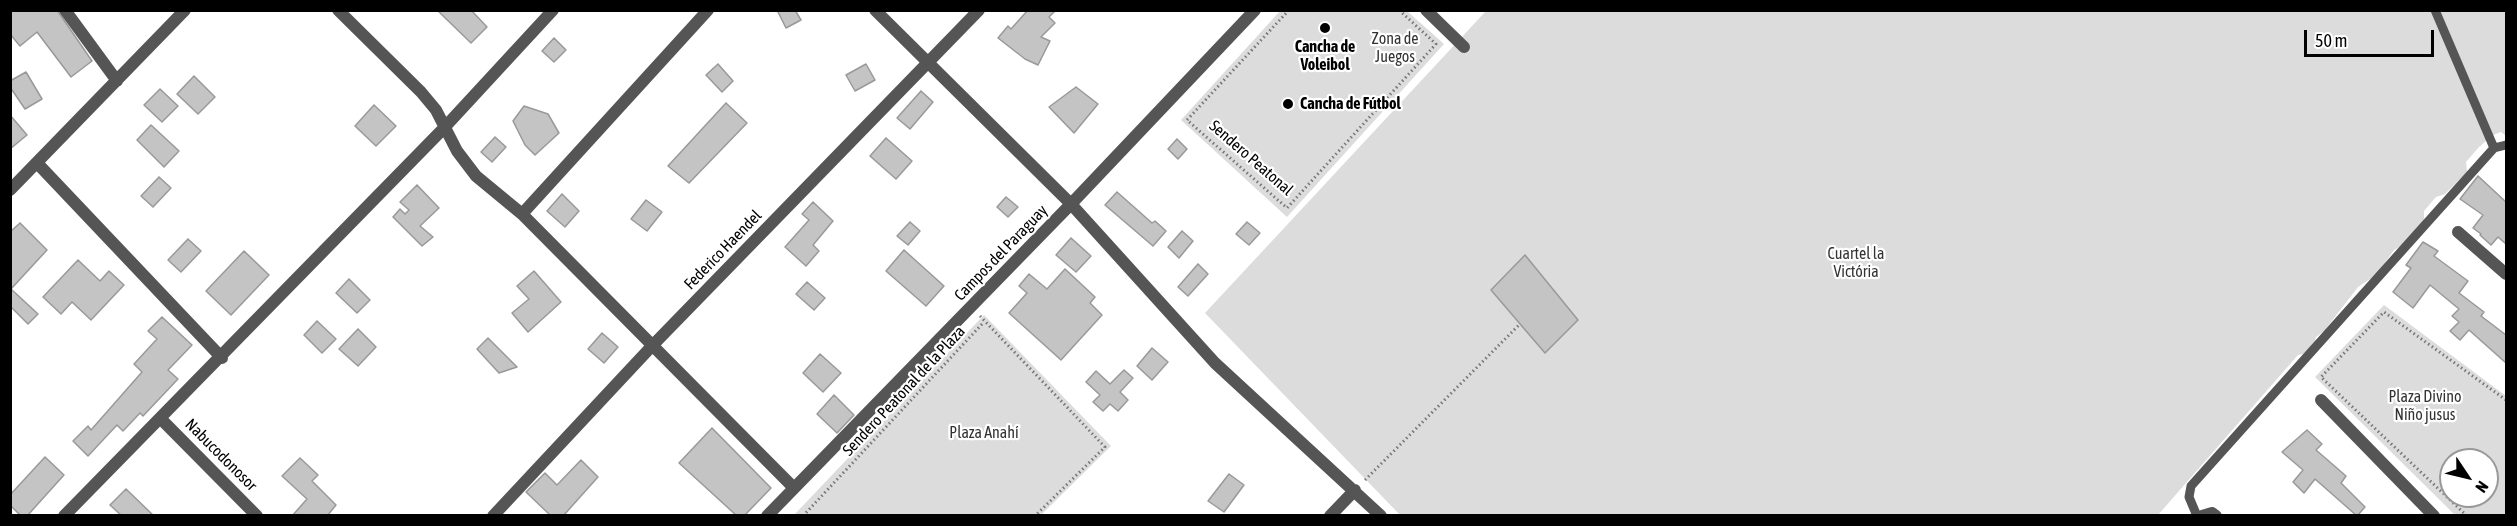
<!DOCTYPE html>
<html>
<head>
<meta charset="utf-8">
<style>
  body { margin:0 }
  #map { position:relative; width:2517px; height:526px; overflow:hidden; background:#fff; font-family:"Asap Condensed",sans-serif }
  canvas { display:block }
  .frame { position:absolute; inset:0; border:12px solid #000; pointer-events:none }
  .north { position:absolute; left:2439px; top:448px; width:60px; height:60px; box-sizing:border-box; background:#fff; border:2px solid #999; border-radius:50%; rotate:125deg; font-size:16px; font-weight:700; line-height:24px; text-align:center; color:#000 }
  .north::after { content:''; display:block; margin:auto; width:21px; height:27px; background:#000; clip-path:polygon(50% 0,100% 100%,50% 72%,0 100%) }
  .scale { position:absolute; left:2304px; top:30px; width:130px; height:27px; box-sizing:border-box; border:3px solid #000; border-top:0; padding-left:8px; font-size:18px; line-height:21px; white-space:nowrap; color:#000; -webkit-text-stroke:4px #fff; paint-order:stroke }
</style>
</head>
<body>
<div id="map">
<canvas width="2517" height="526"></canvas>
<div class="frame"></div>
<div class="north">N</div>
<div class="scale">50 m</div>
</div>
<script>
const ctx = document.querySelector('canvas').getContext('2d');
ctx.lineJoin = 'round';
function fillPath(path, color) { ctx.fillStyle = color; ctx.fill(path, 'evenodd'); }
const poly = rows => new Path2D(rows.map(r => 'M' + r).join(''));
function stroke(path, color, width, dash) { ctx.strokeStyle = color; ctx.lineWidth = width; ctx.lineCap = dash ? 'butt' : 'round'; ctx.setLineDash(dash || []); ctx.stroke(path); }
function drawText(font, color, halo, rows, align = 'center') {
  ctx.font = font + ' "Asap Condensed",sans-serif'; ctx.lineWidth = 4.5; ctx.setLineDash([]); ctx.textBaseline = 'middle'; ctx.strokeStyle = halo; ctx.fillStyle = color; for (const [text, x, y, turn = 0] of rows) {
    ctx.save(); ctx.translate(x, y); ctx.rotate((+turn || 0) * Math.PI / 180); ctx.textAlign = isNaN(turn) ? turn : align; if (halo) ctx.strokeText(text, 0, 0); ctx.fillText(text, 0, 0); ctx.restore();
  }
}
fillPath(poly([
  [1280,11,1407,11,1444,44,1287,217,1181,120],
  [1486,11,2506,11,2506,136,2501,132,2493,135,2479,147,2466,162,2467,172,2445,194,2436,197,2424,211,2424,220,2405,244,2394,250,2376,275,2358,287,2324,331,2316,337,2314,344,2304,354,2298,355,2158,515,1400,515,1205,313],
  [2384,305,2506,396,2506,515,2455,515,2315,377],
  [2451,460,2487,460,2487,496,2451,496],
  [984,315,1111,446,1041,515,794,515]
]), '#dcdcdc');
const building = poly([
  [10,10,57,10,92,61,71,77,37,32,20,46,10,34,10,10],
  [437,10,471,10,487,27,471,43,437,10],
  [777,10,795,10,801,20,786,28,777,10],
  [1028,10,1056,10,1049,17,1055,23,1041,37,1050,41,1038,65,1025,59,998,38,1008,26,1011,29,1028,10],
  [554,38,566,50,554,62,542,51,554,38],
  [718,64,733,81,722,92,706,75,718,64],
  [866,64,875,80,855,91,846,75,866,64],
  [26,72,42,99,25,109,10,87,10,81,26,72],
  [194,76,215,97,198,114,177,94,194,76],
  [1076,87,1098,104,1074,133,1049,107,1076,87],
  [160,89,178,106,162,122,144,105,160,89],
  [921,91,933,102,910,129,897,118,921,91],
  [726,103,747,123,689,183,668,166,726,103],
  [374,105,396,126,376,146,355,126,374,105],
  [524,106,548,114,559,133,535,155,525,145,513,121,524,106],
  [10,115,27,135,10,149,10,115],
  [151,125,179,151,164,167,137,140,151,125],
  [495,137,506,147,492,162,481,152,495,137],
  [886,138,912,161,896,179,870,156,886,138],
  [1177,139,1187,149,1178,159,1168,149,1177,139],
  [2478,176,2506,202,2506,244,2498,237,2491,245,2480,235,2481,234,2473,228,2483,215,2460,199,2478,176],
  [159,177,171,188,153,207,141,196,159,177],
  [417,185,439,208,420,226,433,237,422,246,393,217,400,209,405,214,409,210,400,202,417,185],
  [1117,192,1152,223,1155,221,1166,231,1153,246,1105,205,1117,192],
  [562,194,579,211,565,227,547,211,562,194],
  [1006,197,1018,207,1008,217,997,207,1006,197],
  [646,200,662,212,647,231,631,219,646,200],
  [813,202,833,221,813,245,819,251,806,266,785,247,809,220,802,214,813,202],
  [910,222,920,231,908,245,897,236,910,222],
  [1247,222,1260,233,1249,245,1236,234,1247,222],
  [20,223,47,250,11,289,38,314,28,324,10,306,10,232,20,223],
  [1182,231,1193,241,1179,258,1168,247,1182,231],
  [1071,238,1091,256,1076,272,1056,255,1071,238],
  [188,239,201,251,181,272,168,260,188,239],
  [2423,242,2438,251,2434,256,2468,281,2459,293,2484,312,2481,316,2506,335,2506,363,2469,330,2460,340,2450,331,2459,322,2452,316,2459,309,2430,285,2413,308,2393,292,2411,268,2406,265,2423,242],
  [904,250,944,286,926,306,886,271,904,250],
  [244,251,269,275,231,315,206,291,244,251],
  [1525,255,1578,320,1545,353,1491,290,1525,255],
  [78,260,100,281,109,271,124,285,91,320,72,302,61,314,43,297,78,260],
  [1198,264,1208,274,1188,296,1178,287,1198,264],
  [1065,269,1095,297,1090,303,1102,315,1061,360,1009,313,1027,293,1019,286,1029,274,1047,289,1065,269],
  [534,271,561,302,528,332,512,313,529,299,517,286,534,271],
  [349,279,370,300,357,313,336,293,349,279],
  [807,282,825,298,814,310,796,294,807,282],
  [162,317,192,345,168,370,178,379,143,416,140,413,123,431,117,425,88,456,73,441,88,426,91,430,142,372,134,364,157,339,148,331,162,317],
  [317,321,336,339,322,353,304,335,317,321],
  [358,329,376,347,358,366,339,349,358,329],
  [602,333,618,347,604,363,588,349,602,333],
  [488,338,517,367,499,373,477,349,488,338],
  [1152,348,1168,362,1152,380,1137,366,1152,348],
  [820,354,841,373,823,392,803,373,820,354],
  [1124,370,1133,378,1120,392,1128,400,1118,411,1110,404,1103,411,1093,402,1100,395,1086,382,1096,371,1110,384,1124,370],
  [834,395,854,415,837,433,817,414,834,395],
  [712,428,771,488,744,516,737,516,679,463,712,428],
  [2307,430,2322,444,2316,450,2346,476,2341,483,2365,507,2357,516,2315,479,2304,493,2293,482,2303,470,2282,452,2307,430],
  [45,457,64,475,27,516,21,516,10,505,10,495,45,457],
  [300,458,318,475,312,481,336,505,327,516,292,516,307,499,282,476,300,458],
  [581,460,598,477,563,516,551,516,526,492,545,473,557,485,581,460],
  [1229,474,1244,485,1224,512,1208,501,1229,474],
  [126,489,154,516,122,516,110,505,126,489]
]);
fillPath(building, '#c4c4c4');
stroke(building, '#999', 1.5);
stroke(poly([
  [1289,10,1187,120,1287,208,1436,44,1399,10],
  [980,316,1105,447,1035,516],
  [1365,480,1520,324],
  [803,516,984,322],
  [2467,516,2321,377,2384,312,2506,400]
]), '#777', 3, [1.5, 3]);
stroke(poly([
  [2435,10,2494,148],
  [2197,516,2189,497,2191,486,2494,148,2506,145]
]), '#555', 9);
stroke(poly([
  [65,10,117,81],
  [338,10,421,92,436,110,457,151,476,176,522,214,794,488],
  [875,10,1071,204,1215,363,1381,516],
  [1426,10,1464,47],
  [38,164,222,358],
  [10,190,185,10],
  [522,214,708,10],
  [2458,232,2506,274],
  [2321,400,2434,516],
  [160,418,257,516],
  [64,516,444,128,553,10],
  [493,516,651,347,979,10],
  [767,516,1071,204,1255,10],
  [1330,516,1355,490],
  [2202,516,2212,513,2216,516]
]), '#555', 12);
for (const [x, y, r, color] of [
  [1325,28,6,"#000"],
  [1288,104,6,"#000"]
]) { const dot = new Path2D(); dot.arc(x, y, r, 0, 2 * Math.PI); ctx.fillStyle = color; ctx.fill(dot); stroke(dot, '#fff', 2); }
drawText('16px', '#333', '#fff', [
  ["Zona de",1395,39],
  ["Juegos",1395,57],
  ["Cuartel la",1856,254],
  ["Victória",1856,272],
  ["Plaza Divino",2425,397],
  ["Niño jusus",2425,415],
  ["Plaza Anahí",984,433]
]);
drawText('bold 16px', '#000', '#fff', [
  ["Cancha de",1325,47],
  ["Voleibol",1325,65],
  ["Cancha de Fútbol",1300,104,"left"]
]);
drawText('16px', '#000', '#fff', [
  ["Sendero Peatonal",1251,158,41],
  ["Federico Haendel",723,250,-46],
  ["Campos del Paraguay",1001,253,-46],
  ["Sendero Peatonal de la Plaza",904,391,-47],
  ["Nabucodonosor",221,455,45]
]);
</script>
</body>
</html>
